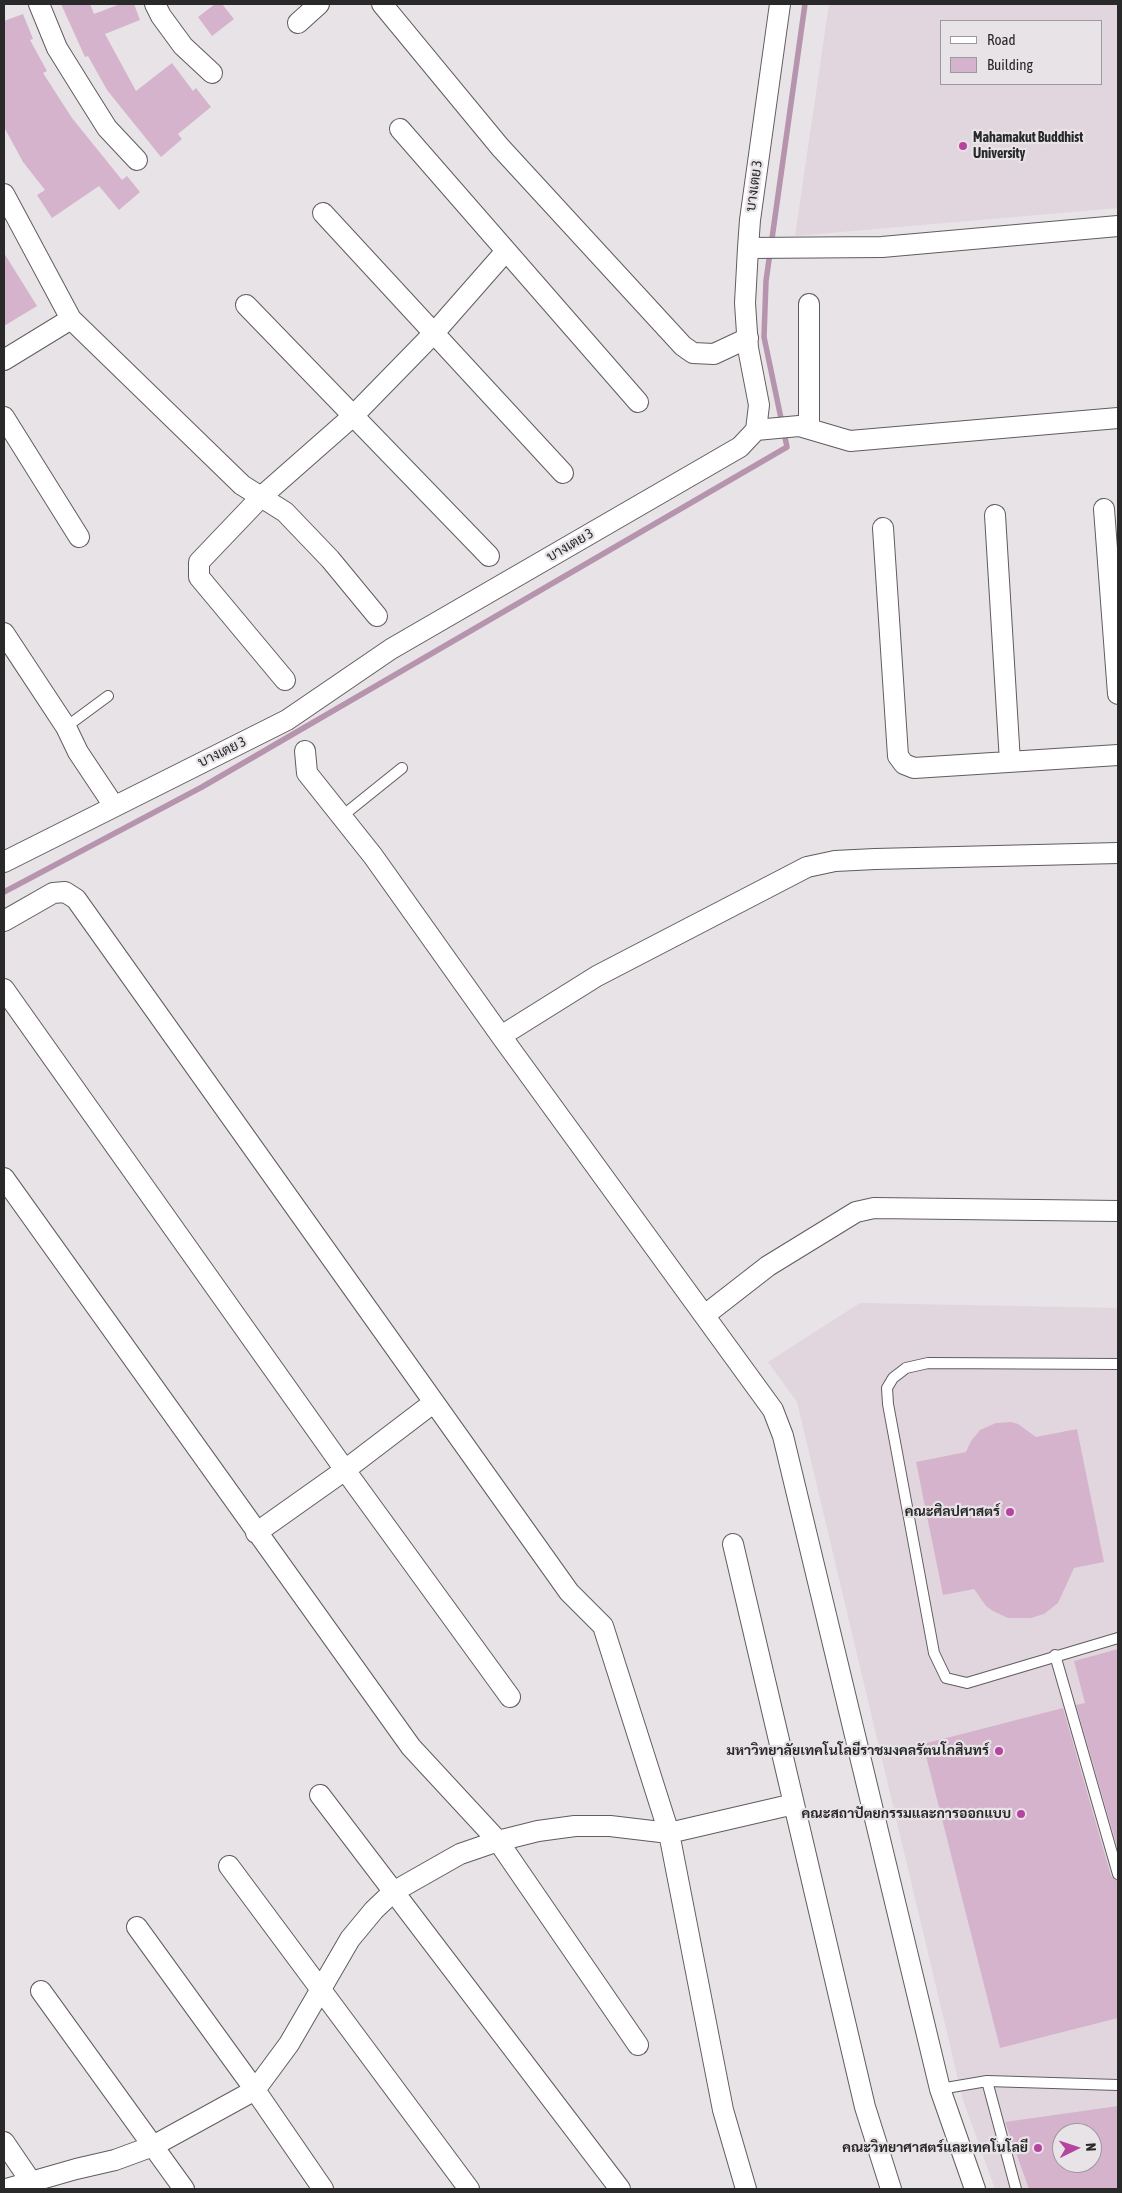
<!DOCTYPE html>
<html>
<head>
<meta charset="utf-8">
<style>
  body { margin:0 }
  #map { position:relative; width:1122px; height:2193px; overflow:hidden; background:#e7e3e6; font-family:"Asap Condensed",sans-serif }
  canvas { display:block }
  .frame { position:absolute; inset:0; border:5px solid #2a292a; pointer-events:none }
  .legend { position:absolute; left:940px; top:20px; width:162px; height:65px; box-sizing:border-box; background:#e7e3e6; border:1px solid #9b999b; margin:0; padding:6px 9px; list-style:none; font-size:15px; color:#2a292a }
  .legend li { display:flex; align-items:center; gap:10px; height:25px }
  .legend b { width:25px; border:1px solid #9b999b }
  .north { position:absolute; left:1052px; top:2123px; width:50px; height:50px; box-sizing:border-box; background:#e7e3e6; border:1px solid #9b999b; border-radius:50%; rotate:86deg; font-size:14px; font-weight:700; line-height:20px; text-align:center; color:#2a292a }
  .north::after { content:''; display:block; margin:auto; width:18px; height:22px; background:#b645a0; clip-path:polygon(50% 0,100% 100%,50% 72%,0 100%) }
</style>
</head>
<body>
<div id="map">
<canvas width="1122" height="2193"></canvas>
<div class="frame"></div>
<ul class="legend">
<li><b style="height:6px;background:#fff"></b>Road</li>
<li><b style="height:14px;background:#d6b3cd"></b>Building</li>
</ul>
<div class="north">N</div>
</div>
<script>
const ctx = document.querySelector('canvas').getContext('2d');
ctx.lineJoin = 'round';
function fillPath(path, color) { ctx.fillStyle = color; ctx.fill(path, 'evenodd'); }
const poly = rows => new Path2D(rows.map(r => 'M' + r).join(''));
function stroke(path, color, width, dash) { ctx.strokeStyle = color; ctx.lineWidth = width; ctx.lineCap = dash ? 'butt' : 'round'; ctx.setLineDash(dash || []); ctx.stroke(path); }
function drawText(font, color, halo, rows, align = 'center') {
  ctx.font = font + ' "Asap Condensed",Sarabun,sans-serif'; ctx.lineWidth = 4.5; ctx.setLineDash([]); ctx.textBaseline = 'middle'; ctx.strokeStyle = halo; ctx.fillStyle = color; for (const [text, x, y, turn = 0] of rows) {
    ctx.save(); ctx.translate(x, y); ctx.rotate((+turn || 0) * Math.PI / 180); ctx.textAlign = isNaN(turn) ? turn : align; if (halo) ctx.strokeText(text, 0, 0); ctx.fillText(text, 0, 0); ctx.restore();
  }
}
fillPath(poly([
  [829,4,1118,4,1118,208,795,236],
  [941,21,1101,21,1101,84,941,84],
  [860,1303,1118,1308,1118,2189,995,2189,963,2100,797,1402,768,1362],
  [1062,2133,1092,2133,1092,2163,1062,2163]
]), '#e1d6dd');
stroke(poly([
  [4,892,202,787,787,447,764,337,766,281,805,4]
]), '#b694ad', 5.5);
fillPath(poly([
  [61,4,90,4,94,14,120,4,134,4,140,20,105,34,136,91,172,63,193,91,196,88,211,107,178,134,182,139,161,157,107,90,88,56,85,57],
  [215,4,222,4,234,19,212,36,198,17],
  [23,14,33,39,30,40,47,71,43,73,72,118,122,180,127,176,140,192,119,210,99,186,52,218,37,195,45,190,23,162,4,127,4,21],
  [4,253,37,306,4,326],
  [1011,1422,1018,1424,1036,1437,1077,1429,1104,1562,1074,1568,1058,1603,1044,1614,1031,1618,1008,1618,993,1611,986,1606,974,1589,943,1595,916,1462,966,1452,971,1441,980,1430,996,1423],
  [1118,1649,1118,1850,1076,1705,1085,1703,1074,1661],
  [1063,1708,1111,1876,1118,1881,1118,2018,1000,2048,923,1744],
  [1118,2106,1118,2189,1029,2189,1005,2122],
  [1062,2133,1092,2133,1092,2163,1062,2163]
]), '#d6b3cd');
const service = poly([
  [66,727,108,696],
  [341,817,402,768],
  [1118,1364,928,1363,906,1368,893,1378,887,1388,888,1404,934,1653,946,1678,967,1683,1118,1638],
  [1055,1655,1118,1874],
  [987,2081,1016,2189],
  [940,2089,987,2081,1118,2085]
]);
const minor = poly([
  [39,4,57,48,85,93,107,128,137,160],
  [155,4,161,16,183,46,212,73],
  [382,4,500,147,683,346,693,353,714,354,748,338],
  [298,23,319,4],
  [400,129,638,402],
  [4,194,71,319,242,485,285,512,330,559,377,616],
  [323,213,563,473],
  [748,248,882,247,1118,226],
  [246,305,489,556],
  [4,360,71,319],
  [4,417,79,537],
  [809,428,809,304],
  [756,430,799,426,850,441,1118,418],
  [1104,509,1118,694],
  [995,515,1010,762],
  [883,528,898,756,904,764,914,768,1118,755],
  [4,633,66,727,78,752,114,806],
  [285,680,199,577,199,562,261,497,353,416,434,333,506,251],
  [305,751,307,773,373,856,501,1036,773,1410,783,1436,940,2089,975,2189],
  [4,862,287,720,391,649,740,447,756,430,759,405,748,348,745,303,748,248,750,220,780,4],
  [4,921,53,893,65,892,76,899,569,1592,603,1626,669,1833,723,2110,746,2189],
  [4,989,345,1470,510,1697],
  [501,1036,597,976,807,867,835,861,875,859,1118,853],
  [4,1178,411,1747,498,1841,638,2045],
  [705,1315,768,1266,856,1212,874,1208,1118,1211],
  [256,1533,345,1470,433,1403],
  [733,1544,865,2107,891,2189],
  [320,1795,620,2189],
  [229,1866,469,2189],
  [137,1927,255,2090,323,2189],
  [41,1991,184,2189],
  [4,2142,36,2189],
  [6,2189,76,2169,115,2160,153,2146,255,2090,289,2044,350,1939,374,1910,393,1892,460,1854,498,1841,538,1831,575,1826,610,1826,669,1833,794,1804]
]);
stroke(service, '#605c5f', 12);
stroke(minor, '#605c5f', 22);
stroke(service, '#fff', 10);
stroke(minor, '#fff', 20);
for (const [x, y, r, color] of [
  [963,146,5,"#b645a0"],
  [1010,1512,5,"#b645a0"],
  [999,1751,5,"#b645a0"],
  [1021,1814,5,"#b645a0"],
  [1038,2148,5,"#b645a0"]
]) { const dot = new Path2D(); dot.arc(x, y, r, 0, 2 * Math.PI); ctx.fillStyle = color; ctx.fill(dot); stroke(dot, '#e7e3e6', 2); }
drawText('bold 14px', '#2a292a', '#e7e3e6', [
  ["Mahamakut Buddhist",973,138,"left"],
  ["University",973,154,"left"],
  ["คณะศิลปศาสตร์",1000,1512],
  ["มหาวิทยาลัยเทคโนโลยีราชมงคลรัตนโกสินทร์",989,1751],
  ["คณะสถาปัตยกรรมและการออกแบบ",1011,1814],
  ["คณะวิทยาศาสตร์และเทคโนโลยี",1028,2148]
], 'right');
drawText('14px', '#2a292a', '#e7e3e6', [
  ["บางเตย 3",754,186,-82],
  ["บางเตย 3",570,545,-30],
  ["บางเตย 3",222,752,-26]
]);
</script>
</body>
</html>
